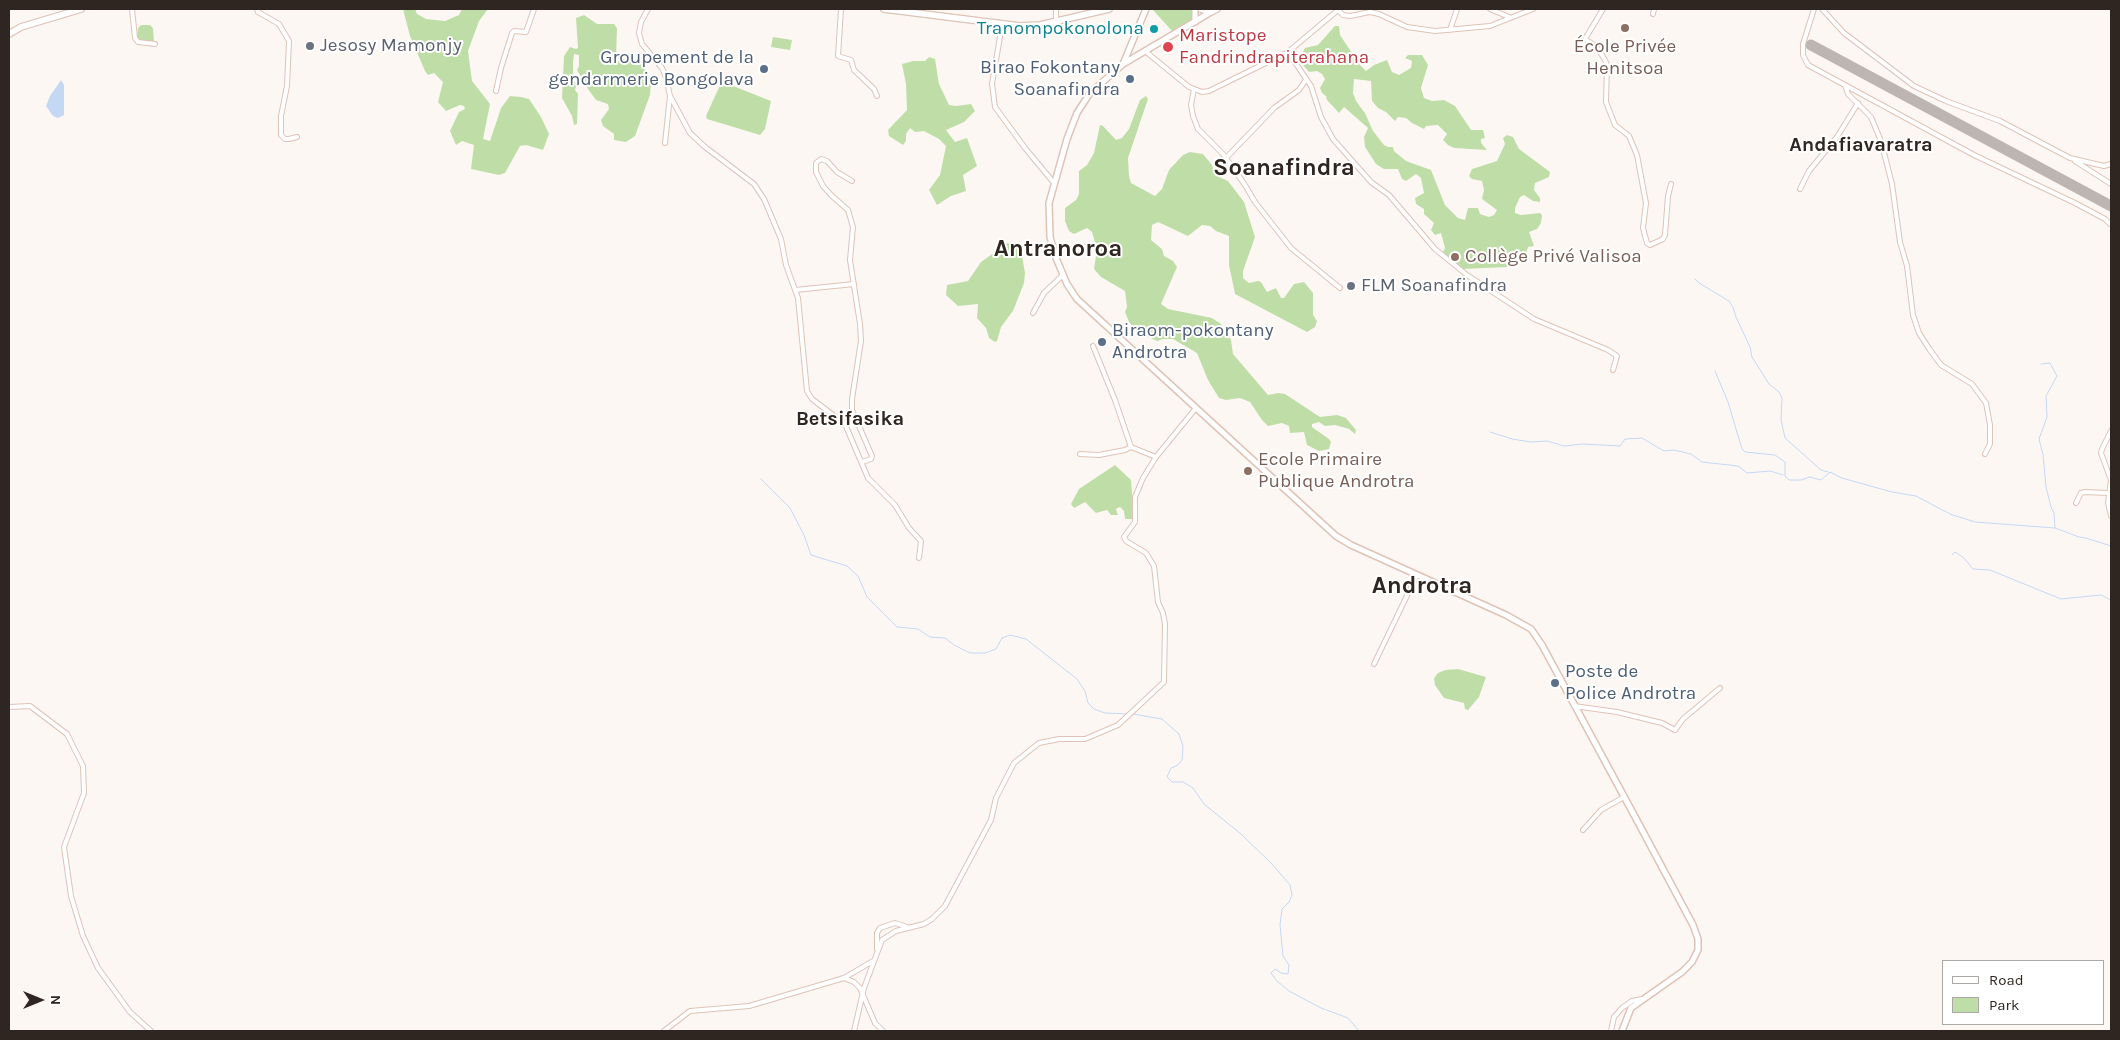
<!DOCTYPE html>
<html>
<head>
<meta charset="utf-8">
<style>
  body { margin:0 }
  #map { position:relative; width:2120px; height:1040px; overflow:hidden; background:#fdf7f4; font-family:Karla,sans-serif }
  canvas { display:block }
  .frame { position:absolute; inset:0; border:10px solid #302621; pointer-events:none }
  .legend { position:absolute; left:1942px; top:960px; width:162px; height:65px; box-sizing:border-box; background:#fff; border:1px solid #aca8a6; margin:0; padding:6px 9px; list-style:none; font-size:15px; color:#302621 }
  .legend li { display:flex; align-items:center; gap:10px; height:25px }
  .legend b { width:25px; border:1px solid #aca8a6 }
  .north { position:absolute; left:15px; top:975px; width:50px; height:50px; -webkit-text-stroke:4px #fff; paint-order:stroke; rotate:90deg; font-size:14px; font-weight:700; line-height:20px; text-align:center; color:#302621 }
  .north::after { content:''; display:block; margin:auto; width:18px; height:22px; background:#302621; clip-path:polygon(50% 0,100% 100%,50% 72%,0 100%) }
</style>
</head>
<body>
<div id="map">
<canvas width="2120" height="1040"></canvas>
<div class="frame"></div>
<ul class="legend">
<li><b style="height:6px;background:#fff"></b>Road</li>
<li><b style="height:14px;background:#bfdea7"></b>Park</li>
</ul>
<div class="north">N</div>
</div>
<script>
const ctx = document.querySelector('canvas').getContext('2d');
ctx.lineJoin = 'round';
function fillPath(path, color) { ctx.fillStyle = color; ctx.fill(path, 'evenodd'); }
const poly = rows => new Path2D(rows.map(r => 'M' + r).join(''));
function stroke(path, color, width, dash) { ctx.strokeStyle = color; ctx.lineWidth = width; ctx.lineCap = dash ? 'butt' : 'round'; ctx.setLineDash(dash || []); ctx.stroke(path); }
function drawText(font, color, halo, rows, align = 'center') {
  ctx.font = font + ' Karla,sans-serif'; ctx.lineWidth = 4; ctx.setLineDash([]); ctx.textBaseline = 'middle'; ctx.strokeStyle = halo; ctx.fillStyle = color; for (const [text, x, y, turn = 0] of rows) {
    ctx.save(); ctx.translate(x, y); ctx.rotate((+turn || 0) * Math.PI / 180); ctx.textAlign = isNaN(turn) ? turn : align; if (halo) ctx.strokeText(text, 0, 0); ctx.fillText(text, 0, 0); ctx.restore();
  }
}
fillPath(poly([
  [403,9,415,9,417,14,426,19,445,21,459,15,462,9,488,9,479,21,468,51,472,81,490,104,483,139,490,141,501,108,510,96,521,97,529,99,541,117,549,134,543,150,526,145,520,146,505,173,499,175,471,169,474,145,462,141,456,145,450,131,459,112,465,109,464,106,460,105,446,111,438,102,443,82,434,73,428,75,425,71,410,36],
  [1152,9,1191,9,1192,20,1173,32],
  [584,15,597,24,614,24,617,28,616,60,622,63,629,57,639,60,651,81,650,95,635,136,626,142,614,140,614,134,603,126,601,120,609,109,608,104,596,100,588,89,577,70,579,66,579,55,574,54,573,62,573,80,577,84,575,90,578,94,577,124,574,125,572,116,562,98,564,56,570,47,576,49,578,48,576,18],
  [141,25,150,25,153,28,154,43,140,41,137,38,138,28],
  [1335,26,1339,26,1340,35,1360,65,1366,71,1374,65,1387,60,1392,72,1399,75,1411,68,1412,61,1405,58,1408,55,1422,55,1428,65,1421,88,1424,98,1432,101,1444,100,1455,106,1471,130,1483,130,1485,138,1481,139,1481,143,1487,150,1454,148,1448,145,1443,140,1447,134,1438,125,1426,126,1424,129,1412,123,1406,118,1398,117,1395,121,1386,112,1378,108,1372,101,1371,81,1354,79,1353,93,1356,101,1365,113,1373,131,1384,145,1388,147,1393,147,1394,151,1406,161,1431,170,1445,205,1458,218,1465,220,1468,208,1478,208,1480,214,1489,217,1494,215,1497,210,1482,199,1484,190,1482,181,1472,179,1469,176,1472,169,1497,161,1505,144,1503,138,1507,135,1513,137,1519,149,1550,172,1549,177,1535,183,1534,190,1540,198,1540,202,1533,201,1524,195,1520,197,1515,208,1515,213,1521,215,1540,213,1542,215,1541,223,1537,229,1529,232,1534,246,1528,247,1525,257,1513,252,1507,267,1463,269,1446,255,1443,252,1445,248,1441,233,1435,235,1431,230,1434,223,1424,214,1424,209,1416,204,1415,198,1424,193,1421,178,1416,174,1406,181,1402,179,1398,169,1384,169,1376,164,1365,147,1364,137,1368,128,1344,107,1339,113,1327,100,1326,96,1322,93,1320,88,1325,79,1322,74,1317,71,1309,72,1303,65,1302,54,1305,48,1318,45],
  [773,37,792,40,790,50,771,47],
  [929,57,935,59,939,84,949,105,956,106,971,104,975,111,964,122,946,130,955,142,967,138,977,166,963,175,966,191,951,196,937,205,929,190,940,175,946,146,939,139,924,131,915,132,910,128,906,134,906,141,903,145,889,136,888,130,907,110,906,84,902,64,913,61,925,61],
  [723,82,771,101,765,129,760,135,707,119,706,116,721,83],
  [1146,96,1148,99,1128,158,1129,176,1131,183,1155,196,1162,189,1169,170,1183,155,1190,152,1203,154,1212,165,1215,175,1228,181,1244,202,1255,237,1243,271,1243,278,1249,283,1258,281,1261,282,1267,292,1276,288,1281,298,1284,298,1294,284,1304,282,1313,293,1313,315,1317,321,1315,327,1307,332,1235,294,1229,265,1229,236,1216,231,1210,226,1202,225,1188,236,1158,222,1152,225,1151,240,1162,249,1164,256,1173,261,1177,267,1161,304,1168,309,1212,318,1221,324,1231,340,1233,354,1268,395,1278,393,1285,394,1320,417,1337,415,1346,418,1356,430,1355,434,1349,429,1335,425,1325,426,1319,422,1312,424,1312,427,1329,439,1331,442,1329,449,1319,451,1307,445,1304,432,1290,433,1289,426,1282,423,1268,426,1262,420,1250,402,1240,398,1226,400,1219,398,1208,380,1197,353,1173,339,1163,339,1157,341,1138,332,1129,322,1125,312,1127,307,1125,291,1101,277,1094,269,1097,249,1092,232,1087,228,1074,234,1069,231,1065,221,1065,208,1076,200,1079,194,1079,171,1087,165,1094,153,1100,125,1103,126,1116,140,1122,138,1129,129,1140,100],
  [1003,243,1020,244,1025,273,1024,283,1013,311,1001,327,997,341,995,342,989,338,986,328,977,318,978,304,958,306,946,295,947,285,968,281,981,262,995,252],
  [1115,465,1131,480,1134,519,1125,519,1124,511,1120,507,1116,509,1118,515,1111,515,1107,510,1096,513,1085,502,1074,508,1071,504,1079,489],
  [1458,669,1486,677,1479,697,1468,710,1465,709,1464,703,1444,698,1435,685,1434,678,1438,673,1445,670]
]), '#bfdea7');
fillPath(poly([
  [61,80,64,85,64,115,58,118,53,116,46,106,50,96]
]), '#c4d8f4');
stroke(poly([
  [1695,279,1699,283,1729,301,1733,307,1736,317,1750,347,1752,357,1769,384,1779,392,1782,398,1781,420,1785,438,1821,470,1828,472],
  [2041,364,2050,363,2057,376,2046,396,2047,417,2039,439,2043,455,2046,487,2051,507,2054,513,2055,528],
  [1715,371,1728,402,1742,449,1745,452,1775,455,1785,462,1785,476,1789,480,1801,480,1810,477,1821,480,1830,472,1842,478,1892,492,1916,496,1950,514,1975,522,2055,528,2079,537,2086,538,2111,546],
  [1490,432,1512,439,1531,442,1547,441,1564,446,1583,444,1620,446,1625,439,1642,438,1664,451,1674,450,1691,454,1702,462,1738,466,1747,473,1770,471,1783,475],
  [761,479,790,508,804,535,811,555,847,566,858,576,867,597,897,627,918,629,930,637,945,638,954,645,970,653,985,653,996,649,1002,638,1010,635,1026,639,1077,679,1085,691,1088,703,1094,709,1105,713,1129,714],
  [1952,555,1955,552,1964,558,1973,569,1990,570,2061,599,2101,595,2111,600],
  [1133,714,1162,719,1179,734,1183,746,1182,760,1178,765,1171,768,1167,777,1172,782,1183,782,1193,788,1204,804,1241,834,1272,864,1290,885,1292,895,1289,902,1282,909,1280,925,1283,956,1289,965,1288,974,1281,973,1275,969,1271,973,1277,981,1289,991,1321,1008,1348,1018,1359,1031]
]), '#c4d8f4', 1);
stroke(poly([
  [1811,45,2111,206]
]), '#bcb5b2', 11);
const minor = poly([
  [132,9,135,38,138,42,155,44],
  [257,9,258,12,279,24,289,41,287,86,281,116,281,135,285,139,289,139,297,137],
  [648,9,641,22,639,33,642,44,662,68,666,77,670,96,665,143],
  [841,9,838,56,851,60,854,70,874,89,877,96],
  [1056,9,1056,21],
  [1337,9,1343,15,1350,16,1370,12,1371,9],
  [1490,9,1509,17],
  [1603,9,1585,39,1597,47,1605,60,1607,65,1606,102,1615,125,1629,136,1637,155,1646,203,1643,228,1647,243,1650,245,1663,239,1665,235,1668,196,1671,184],
  [1814,9,1803,44,1803,55,1808,65,1974,155,2075,203,2105,219,2111,225],
  [1822,9,1844,33,1914,86,1946,101,2000,121,2070,158,2104,166,2111,164],
  [1370,12,1379,14,1407,27,1435,31,1490,26,1533,9],
  [1653,14,1654,9],
  [1002,25,992,84,995,107,1025,148,1054,183],
  [1450,30,1457,9],
  [1145,51,1189,87,1202,92,1209,91,1288,52,1338,10],
  [1288,52,1311,86,1321,117,1333,139,1371,182,1389,195,1435,249,1467,275,1534,319,1608,350,1617,356,1613,370],
  [1845,85,1848,94,1871,117,1881,141,1892,184,1900,242,1907,266,1913,315,1919,333,1930,350,1941,365,1972,384,1986,403,1990,425,1990,444,1985,454],
  [1194,89,1191,105,1193,116,1198,129,1223,154,1245,185,1255,202,1291,248,1340,288],
  [496,91,501,68,512,33,514,31,526,32,534,9],
  [670,96,690,133,705,147,754,184,764,199,781,239,786,265,798,298,807,391,812,399,845,424,868,478,895,505,909,528,921,541,919,558],
  [1226,158,1274,108,1299,90,1305,81],
  [2075,161,2111,184],
  [852,181,837,172,827,161,821,159,816,163,816,172,823,186,832,196,848,210,853,227,850,260,860,324,861,341,852,399,852,410,872,456,871,459,862,462],
  [1800,189,1809,171,1837,137,1858,103],
  [795,290,854,284],
  [1033,313,1044,293,1063,275],
  [1093,346,1115,400,1131,447,1156,457,1196,408],
  [2111,431,2102,449,2101,453,2111,480,2108,503,2111,516],
  [1080,454,1099,455,1125,450,1131,447],
  [2076,503,2081,493,2085,492,2108,493],
  [1374,664,1417,575],
  [1574,706,1617,712,1662,723,1675,730,1683,719,1720,688],
  [9,707,30,706,67,734,83,766,84,793,64,847,71,896,83,936,98,968,130,1012,151,1031],
  [1583,830,1601,810,1624,797],
  [877,949,877,933,880,928,895,923,907,927],
  [844,978,854,982,860,988,875,1023,883,1031],
  [664,1031,690,1011,749,1006,844,978,873,961],
  [854,1031,864,988,882,940,896,931,924,924,932,919,945,906,991,820,996,798,1014,763,1039,743,1059,739,1085,739,1118,725,1164,682,1165,624,1163,613,1158,602,1154,566,1146,553,1126,541,1124,537,1135,522,1135,497,1143,478,1156,457],
  [1611,1031,1614,1017,1622,1008,1632,1001,1642,999]
]);
const tertiary = poly([
  [1211,12,1123,64,1090,93,1077,113,1067,139,1049,203,1050,237,1056,258,1067,284,1077,299,1336,536,1351,545,1506,615,1531,629,1542,645,1640,826,1693,925,1698,939,1698,950,1692,962,1682,972,1631,1008,1622,1031],
  [1195,22,1195,9],
  [1123,64,1146,9]
]);
const secondary = poly([
  [884,9,1020,26,1040,25,1109,9],
  [1201,9,1211,12,1217,9],
  [9,34,21,27,81,9]
]);
stroke(minor, '#dec3b6', 6);
stroke(tertiary, '#dec3b6', 8);
stroke(secondary, '#dec3b6', 8);
stroke(minor, '#fff', 4);
stroke(tertiary, '#fff', 5);
stroke(secondary, '#fff', 5.5);
for (const [x, y, r, color] of [
  [1625,28,5,"#8d6e63"],
  [1154,29,5,"#0f9aa8"],
  [310,46,5,"#6b7280"],
  [1168,47,6,"#e0444e"],
  [764,69,5,"#5c6f8a"],
  [1130,79,5,"#5c6f8a"],
  [1455,257,5,"#8d6e63"],
  [1351,286,5,"#6b7280"],
  [1102,342,5,"#5c6f8a"],
  [1248,471,5,"#8d6e63"],
  [1555,683,5,"#5c6f8a"]
]) { const dot = new Path2D(); dot.arc(x, y, r, 0, 2 * Math.PI); ctx.fillStyle = color; ctx.fill(dot); stroke(dot, '#fff', 2); }
drawText('19px', '#0d838f', '#fff', [
  ["Tranompokonolona",1144,29]
], 'right');
drawText('19px', '#be3a42', '#fff', [
  ["Maristope",1179,36],
  ["Fandrindrapiterahana",1179,58]
], 'left');
drawText('19px', '#5b616d', '#fff', [
  ["Jesosy Mamonjy",320,46],
  ["FLM Soanafindra",1361,286]
], 'left');
drawText('19px', '#785e54', '#fff', [
  ["École Privée",1625,47,"center"],
  ["Henitsoa",1625,69,"center"],
  ["Collège Privé Valisoa",1465,257],
  ["Ecole Primaire",1258,460],
  ["Publique Androtra",1258,482]
], 'left');
drawText('19px', '#4e5e75', '#fff', [
  ["Groupement de la",754,58],
  ["gendarmerie Bongolava",754,80],
  ["Birao Fokontany",1120,68],
  ["Soanafindra",1120,90],
  ["Biraom-pokontany",1112,331,"left"],
  ["Androtra",1112,353,"left"],
  ["Poste de",1565,672,"left"],
  ["Police Androtra",1565,694,"left"]
], 'right');
drawText('bold 20px', '#302621', '#fff', [
  ["Andafiavaratra",1861,145],
  ["Betsifasika",850,419]
]);
drawText('bold 24px', '#302621', '#fff', [
  ["Soanafindra",1284,168],
  ["Antranoroa",1058,249],
  ["Androtra",1422,586]
]);
</script>
</body>
</html>
